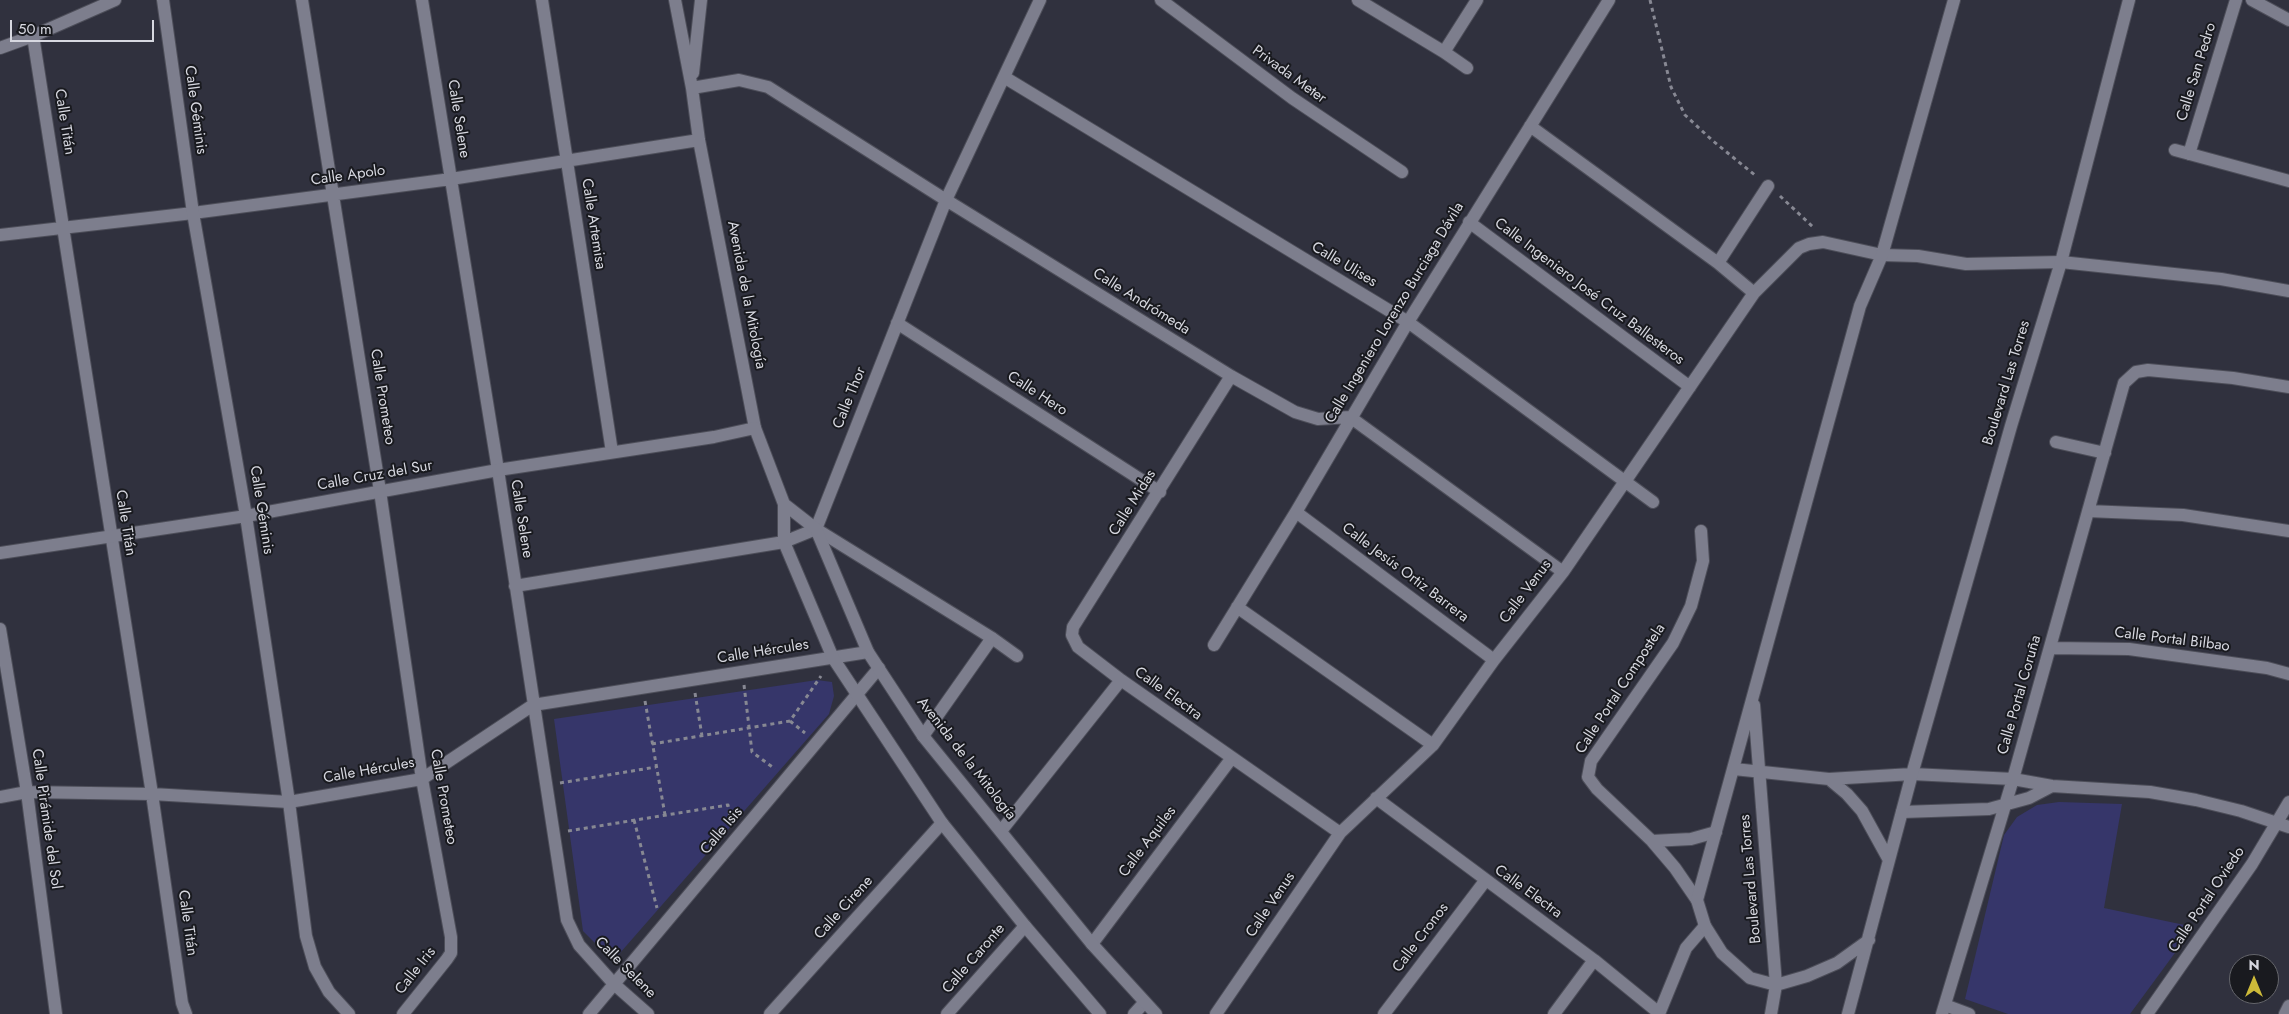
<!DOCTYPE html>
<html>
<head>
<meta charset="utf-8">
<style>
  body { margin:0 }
  #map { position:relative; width:2289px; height:1014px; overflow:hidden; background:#30313e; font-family:Jost,sans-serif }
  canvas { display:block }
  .north { position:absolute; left:2229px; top:954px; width:50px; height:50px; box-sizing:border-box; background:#191a1f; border:1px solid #65666c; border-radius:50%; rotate:0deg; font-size:14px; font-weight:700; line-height:20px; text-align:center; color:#d7d8e0 }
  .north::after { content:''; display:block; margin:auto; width:18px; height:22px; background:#ccb939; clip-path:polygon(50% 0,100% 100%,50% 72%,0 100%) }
  .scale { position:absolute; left:10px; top:20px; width:144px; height:22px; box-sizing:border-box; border:2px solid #d7d8e0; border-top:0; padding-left:6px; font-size:15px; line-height:18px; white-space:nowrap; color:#d7d8e0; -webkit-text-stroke:4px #191a1f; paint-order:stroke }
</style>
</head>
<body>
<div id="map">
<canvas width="2289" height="1014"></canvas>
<div class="north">N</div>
<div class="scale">50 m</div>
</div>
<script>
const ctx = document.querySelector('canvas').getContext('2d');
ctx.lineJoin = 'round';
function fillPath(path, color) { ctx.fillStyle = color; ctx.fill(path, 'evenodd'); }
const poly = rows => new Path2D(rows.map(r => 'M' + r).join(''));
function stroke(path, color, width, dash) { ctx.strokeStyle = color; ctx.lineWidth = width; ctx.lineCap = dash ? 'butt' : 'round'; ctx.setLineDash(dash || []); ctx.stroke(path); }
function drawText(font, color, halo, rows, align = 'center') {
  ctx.font = font + ' Jost,sans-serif'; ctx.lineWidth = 4; ctx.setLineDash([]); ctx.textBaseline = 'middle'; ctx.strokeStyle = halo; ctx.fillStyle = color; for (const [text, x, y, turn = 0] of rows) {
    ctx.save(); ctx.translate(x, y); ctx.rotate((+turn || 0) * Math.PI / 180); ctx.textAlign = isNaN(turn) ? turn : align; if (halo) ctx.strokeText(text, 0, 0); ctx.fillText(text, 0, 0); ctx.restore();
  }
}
fillPath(poly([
  [817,680,832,682,834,696,829,714,613,961,583,931,554,719],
  [2059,802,2122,804,2104,908,2194,927,2130,1014,2008,1014,1965,999,2004,835,2017,817,2037,805]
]), '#36366a');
const street = poly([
  [302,0,380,491,422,779,451,937,451,953,447,959,403,1014],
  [422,0,498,470,567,920,579,945,614,984,648,1014],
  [542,0,612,452],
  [675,0,692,88,699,140,755,428],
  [1161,0,1292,98,1402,172],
  [1358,0,1444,52,1467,68],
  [2252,0,2289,20],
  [33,36,152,794,182,1003,186,1014],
  [0,48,33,36,115,0],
  [1444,52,1477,0],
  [693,73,701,0],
  [1004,77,1408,322,1653,502],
  [692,88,739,80,768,87,946,200,1231,376,1295,412,1318,419,1350,417,1563,572],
  [1530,126,1718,263,1754,293],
  [2175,150,2289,181],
  [2189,154,2236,0],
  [1469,222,1690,387],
  [0,235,193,213,451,179,699,140],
  [1718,263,1768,186],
  [897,323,1160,492],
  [1231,376,1073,627,1072,635,1078,647,1121,680,1340,833],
  [2056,442,2105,453],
  [2088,511,2183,515,2289,531],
  [1296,512,1494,660],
  [816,529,992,638,1017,656],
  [515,586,784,542,816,529,946,200,1040,0],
  [1237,607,1433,745],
  [0,629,27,792,56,1014],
  [1214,645,1296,512,1408,322,1609,0],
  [2050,648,2129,649,2267,668,2289,674],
  [923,736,992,638],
  [1912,774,2013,779,2052,786,2150,792,2196,800,2241,811,2289,827],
  [0,797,27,792,152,794,289,802,422,779,533,705,868,652],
  [1376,798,1594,960,1659,1013],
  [1902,812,1989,809,2029,798,2052,786],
  [1001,831,1121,680],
  [1652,841,1691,839,1716,832],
  [1697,900,1675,868,1652,841,1597,789,1588,777,1591,761,1673,643,1691,606,1703,561,1701,531],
  [1092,944,1231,759],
  [1945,1005,1969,1014],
  [589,1014,879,668],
  [770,1014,942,823],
  [947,1014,1025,926],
  [1134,1014,1144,1003],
  [1216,1014,1340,833,1433,745,1494,660,1563,572,1754,293,1799,248,1809,244,1823,242,1882,255,1918,256,1966,264,2061,262,2221,279,2289,291],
  [1384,1014,1485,881],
  [1554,1014,1594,960],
  [1659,1014,1686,948,1705,926],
  [1942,1014,2013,779,2124,383,2136,372,2148,370,2233,378,2289,387],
  [2147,1014,2252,864,2289,802],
  [2285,1014,2289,1006]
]);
const secondary = poly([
  [163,0,193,213,246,516,289,802,306,936,315,967,329,992,349,1014],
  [784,504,816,529,868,652,923,736,1092,944,1156,1014],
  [0,553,246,516,498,470,714,437,755,428,784,504,784,542,833,658,942,823,1025,926,1100,1014],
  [1754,705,1776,985,1771,1014],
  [1734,769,1829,779,1912,774],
  [1829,779,1847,794,1862,811,1889,860],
  [1869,940,1837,963,1807,976,1776,985,1750,978,1722,953,1705,926,1697,900,1860,306,1882,255,1954,0],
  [1848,1014,1912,774,2011,426,2061,262,2129,0]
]);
stroke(street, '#4d4e59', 14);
stroke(secondary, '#4d4e59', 14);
stroke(poly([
  [1650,0,1671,87,1685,115,1713,141,1756,176],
  [1780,196,1814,228],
  [744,685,752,752,775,769],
  [695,693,702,736],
  [645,701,665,815],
  [790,721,805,733],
  [652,744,790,721,821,676],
  [560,783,656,767],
  [634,820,657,908],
  [568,831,728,805,731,821]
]), '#878893', 3, [4, 4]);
stroke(street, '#7d7e8d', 12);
stroke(secondary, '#7d7e8d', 12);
drawText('15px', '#d7d8e0', '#191a1f', [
  ["Calle San Pedro",2197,72,-73],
  ["Privada Meter",1289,75,36],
  ["Calle Géminis",195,110,82],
  ["Calle Selene",458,119,81],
  ["Calle Titán",64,122,81],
  ["Calle Apolo",348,176,-8],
  ["Calle Artemisa",593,224,81],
  ["Calle Ulises",1344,265,31],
  ["Calle Ingeniero José Cruz Ballesteros",1589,292,37],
  ["Avenida de la Mitología",746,295,79],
  ["Calle Andrómeda",1141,302,32],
  ["Calle Ingeniero Lorenzo Burciaga Dávila",1395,313,-59],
  ["Boulevard Las Torres",2007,383,-73],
  ["Calle Hero",1037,394,33],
  ["Calle Prometeo",382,397,81],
  ["Calle Thor",850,398,-68],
  ["Calle Cruz del Sur",375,476,-10],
  ["Calle Midas",1133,503,-58],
  ["Calle Géminis",261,510,81],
  ["Calle Selene",521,519,81],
  ["Calle Titán",125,523,81],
  ["Calle Jesús Ortiz Barrera",1405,573,37],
  ["Calle Venus",1526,592,-53],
  ["Calle Portal Bilbao",2172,640,7],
  ["Calle Hércules",763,652,-9],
  ["Calle Portal Compostela",1621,689,-57],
  ["Calle Electra",1168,694,36],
  ["Calle Portal Coruña",2020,695,-74],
  ["Avenida de la Mitología",966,759,52],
  ["Calle Hércules",369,771,-10],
  ["Calle Prometeo",443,797,80],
  ["Calle Pirámide del Sol",46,819,82],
  ["Calle Isis",722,831,-50],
  ["Calle Aquiles",1148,842,-53],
  ["Boulevard Las Torres",1751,879,-95],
  ["Calle Electra",1528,892,36],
  ["Calle Portal Oviedo",2207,900,-56],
  ["Calle Venus",1271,905,-56],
  ["Calle Cirene",844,908,-48],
  ["Calle Titán",187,923,82],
  ["Calle Cronos",1421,938,-53],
  ["Calle Caronte",974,959,-49],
  ["Calle Selene",625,968,45],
  ["Calle Iris",416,971,-52]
]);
</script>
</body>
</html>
